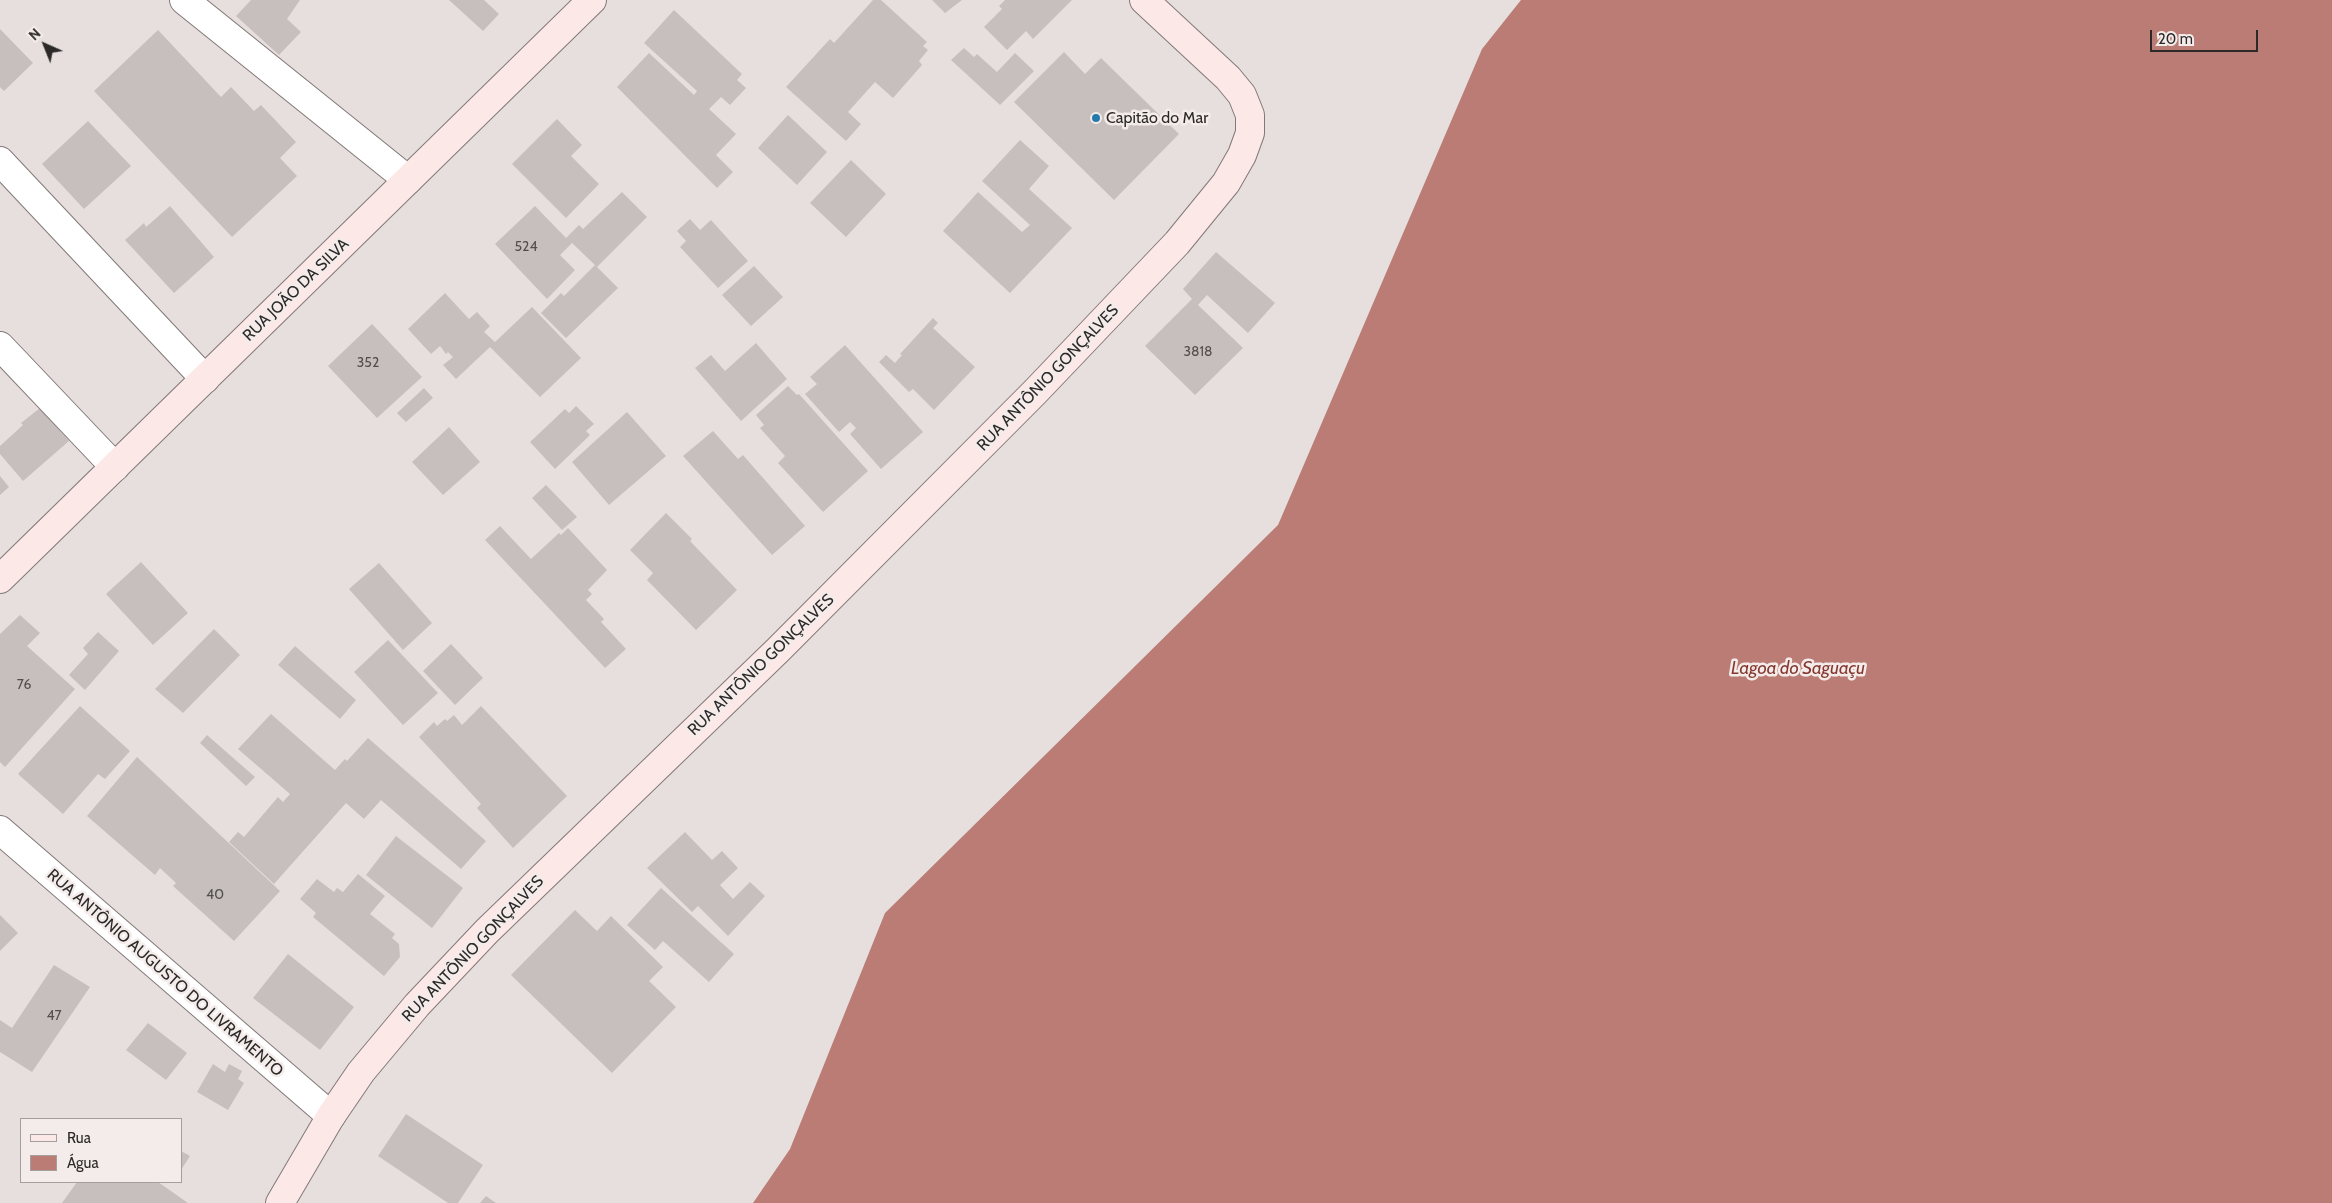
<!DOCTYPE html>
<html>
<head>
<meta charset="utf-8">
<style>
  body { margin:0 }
  #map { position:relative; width:2332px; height:1203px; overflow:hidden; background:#e7dfdd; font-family:Cabin,sans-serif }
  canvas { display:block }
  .legend { position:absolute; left:20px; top:1118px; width:162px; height:65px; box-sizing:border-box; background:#f4ecea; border:1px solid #a49e9d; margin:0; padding:6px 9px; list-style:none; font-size:15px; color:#2c2929 }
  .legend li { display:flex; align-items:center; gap:10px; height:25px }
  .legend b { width:25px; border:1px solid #a49e9d }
  .north { position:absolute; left:20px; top:20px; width:50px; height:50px; -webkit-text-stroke:4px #f4ecea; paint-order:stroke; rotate:316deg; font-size:14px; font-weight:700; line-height:20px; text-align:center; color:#2c2929 }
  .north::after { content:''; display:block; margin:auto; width:18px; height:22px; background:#2c2929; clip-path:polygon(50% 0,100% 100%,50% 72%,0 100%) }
  .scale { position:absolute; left:2150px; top:30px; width:108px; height:22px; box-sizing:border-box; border:2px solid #2c2929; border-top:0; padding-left:6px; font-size:15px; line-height:18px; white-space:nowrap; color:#2c2929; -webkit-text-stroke:4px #f4ecea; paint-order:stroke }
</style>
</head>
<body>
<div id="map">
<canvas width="2332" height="1203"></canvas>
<ul class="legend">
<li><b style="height:6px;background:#fce8e6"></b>Rua</li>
<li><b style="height:14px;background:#ba7c74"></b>Água</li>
</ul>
<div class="north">N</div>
<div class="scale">20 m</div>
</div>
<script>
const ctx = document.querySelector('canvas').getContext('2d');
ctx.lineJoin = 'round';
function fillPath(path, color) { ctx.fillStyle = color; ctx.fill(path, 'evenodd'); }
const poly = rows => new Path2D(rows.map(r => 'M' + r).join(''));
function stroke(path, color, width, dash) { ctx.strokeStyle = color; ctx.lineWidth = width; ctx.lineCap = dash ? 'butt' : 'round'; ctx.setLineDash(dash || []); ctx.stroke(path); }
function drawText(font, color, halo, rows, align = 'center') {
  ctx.font = font + ' Cabin,sans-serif'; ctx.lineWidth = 5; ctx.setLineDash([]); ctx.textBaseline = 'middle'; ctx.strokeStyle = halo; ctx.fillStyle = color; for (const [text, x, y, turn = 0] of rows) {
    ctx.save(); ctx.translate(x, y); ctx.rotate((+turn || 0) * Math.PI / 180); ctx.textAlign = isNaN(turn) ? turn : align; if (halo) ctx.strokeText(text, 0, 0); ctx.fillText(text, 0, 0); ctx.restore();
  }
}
fillPath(poly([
  [1521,0,2332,0,2332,1203,753,1203,790,1149,885,913,1278,525,1482,49]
]), '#ba7c74');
fillPath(poly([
  [251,0,300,0,287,19,301,32,279,55,236,16],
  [449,0,484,0,499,14,483,31],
  [873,0,881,0,927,42,923,46,928,50,919,61,922,65,893,98,875,82,848,112,861,124,846,141,786,87,830,39,834,43],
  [932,0,962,0,945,13],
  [1005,0,1072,0,1033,39,1026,31,1007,50,984,27,1002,9,999,6],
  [674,10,742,74,737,80,746,88,730,105,721,97,709,109,736,134,716,155,733,172,717,188,617,87,649,53,694,95,697,91,644,43],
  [0,29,33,63,4,91,0,87],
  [158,30,221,97,231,87,254,111,261,105,296,142,280,158,297,176,232,237,94,91],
  [964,48,974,57,977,54,997,72,1015,53,1034,71,1000,105,951,60],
  [1064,52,1085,74,1101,58,1179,134,1114,200,1014,102],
  [788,115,827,152,797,185,758,148],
  [557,119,582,145,571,156,599,184,566,218,512,164],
  [88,121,131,166,84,209,42,164],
  [1020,140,1049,166,1029,189,1072,228,1010,293,943,231,978,192,1022,232,1030,225,982,181],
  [851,160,886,194,846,237,810,203],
  [622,192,647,217,597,267,618,288,566,338,541,313,561,293,564,296,595,265,572,243,560,255,575,270,547,299,495,244,535,206,566,238,579,225,583,229],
  [170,206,214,257,174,293,125,240,144,223,146,227],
  [690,219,700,230,711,220,748,261,718,288,680,247,686,241,677,231],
  [1216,252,1275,303,1248,333,1207,295,1198,305,1243,348,1195,395,1145,346,1192,299,1183,289],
  [754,266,783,297,751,326,722,295],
  [445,293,469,319,477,312,490,326,484,332,495,342,532,307,581,358,540,397,490,347,456,379,443,365,453,357,448,352,446,354,440,346,431,354,408,329],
  [933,318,938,323,933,328,975,367,934,410,913,389,909,392,879,362,886,355,895,363,902,355,900,354],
  [372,324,422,377,377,418,328,366],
  [756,343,787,379,741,421,695,368,711,355,725,371],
  [845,345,923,432,881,469,850,434,856,428,850,422,839,432,805,394,817,384,810,377],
  [788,386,797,395,799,394,868,471,823,512,778,463,785,456,760,428,764,425,756,415],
  [424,388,433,398,406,422,397,413],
  [576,406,594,424,586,431,590,435,555,469,530,442,565,409,569,413],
  [40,408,69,441,23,481,0,454,0,446,23,425,21,423],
  [627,412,666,456,609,505,572,462],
  [449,427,480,462,443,495,412,462],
  [713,431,738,459,743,455,805,526,772,555,683,456],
  [0,476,9,487,0,495],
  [546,485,577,517,562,530,532,498],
  [666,513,692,539,690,541,737,590,696,630,647,580,653,573,630,550],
  [500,526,531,559,559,533,561,535,568,528,607,570,588,590,592,594,586,600,604,619,601,622,626,649,605,668,485,540],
  [141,562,188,613,153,645,106,594],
  [379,563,432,623,403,650,349,589],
  [20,615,40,633,27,646,75,689,5,767,0,762,0,634],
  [214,629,240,655,183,713,155,689],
  [98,632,119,651,85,690,69,675,88,654,83,648],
  [388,640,438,693,403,725,354,672],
  [451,644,483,678,455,705,423,671],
  [295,646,356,700,340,719,278,665],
  [80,706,130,751,105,779,98,774,63,814,18,774],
  [481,706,567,796,513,848,477,808,481,804,419,737,434,722,437,726,445,719,447,721,454,715,462,725],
  [271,714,335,770,345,759,347,761,368,738,486,841,461,869,381,800,364,819,346,803,274,884,229,842,238,832,244,837,278,797,283,802,290,794,238,749],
  [207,735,255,777,246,786,200,743],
  [137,757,280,891,234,941,173,886,176,883,160,868,155,875,87,816],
  [685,832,712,860,722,851,738,868,720,885,733,899,750,882,765,896,728,936,698,906,692,912,647,868],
  [396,836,463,888,432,928,366,875],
  [358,874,385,896,370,914,395,934,392,938,399,944,400,957,384,976,313,917,316,913,300,899,317,879,334,892,337,888,343,892],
  [661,888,734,954,709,982,663,941,655,950,627,925],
  [575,910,597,931,611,916,663,967,649,981,676,1007,612,1073,511,975],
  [0,915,18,933,0,951],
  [288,954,354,1007,320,1050,253,998],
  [54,965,90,987,32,1072,0,1052,0,1020,12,1028],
  [148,1023,187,1053,166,1080,126,1050],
  [213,1064,225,1072,229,1064,242,1071,238,1079,244,1083,228,1110,197,1092],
  [406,1114,483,1165,458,1203,448,1203,378,1156],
  [181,1151,190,1156,181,1170],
  [77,1182,158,1182,188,1203,62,1203],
  [486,1196,496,1203,480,1203]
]), '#c7bfbe');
const minor = poly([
  [184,0,408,180],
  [0,161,205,379],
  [0,346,115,467]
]);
const tertiary = poly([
  [0,830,331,1116]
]);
const secondary = poly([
  [0,579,592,0],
  [280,1203,331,1116,361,1072,417,1005,487,931,778,650,1035,392,1177,243,1226,183,1242,155,1250,133,1250,115,1242,95,1228,78,1144,0]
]);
stroke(minor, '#817978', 30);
stroke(tertiary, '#817978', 30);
stroke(secondary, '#817978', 30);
stroke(minor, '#fff', 28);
stroke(tertiary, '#fff', 28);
stroke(secondary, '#fce8e6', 28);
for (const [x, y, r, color] of [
  [1096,118,5,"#247aaa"]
]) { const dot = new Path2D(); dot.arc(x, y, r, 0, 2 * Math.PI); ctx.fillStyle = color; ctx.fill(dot); stroke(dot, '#f4ecea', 2); }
drawText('14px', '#534e4e', null, [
  ["524",526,247],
  ["3818",1198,352],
  ["352",368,363],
  ["76",24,685],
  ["40",215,895],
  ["47",54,1016]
]);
drawText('16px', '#2c2929', '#f4ecea', [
  ["Capitão do Mar",1106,118]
], 'left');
drawText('16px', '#2c2929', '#f4ecea', [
  ["RUA JOÃO DA SILVA",296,290,-44],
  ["RUA ANTÔNIO GONÇALVES",1048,378,-46],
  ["RUA ANTÔNIO GONÇALVES",761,665,-44],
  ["RUA ANTÔNIO GONÇALVES",473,949,-46],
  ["RUA ANTÔNIO AUGUSTO DO LIVRAMENTO",165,973,41]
]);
drawText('italic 18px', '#85372f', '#f4ecea', [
  ["Lagoa do Saguaçu",1798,669]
]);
</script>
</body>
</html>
